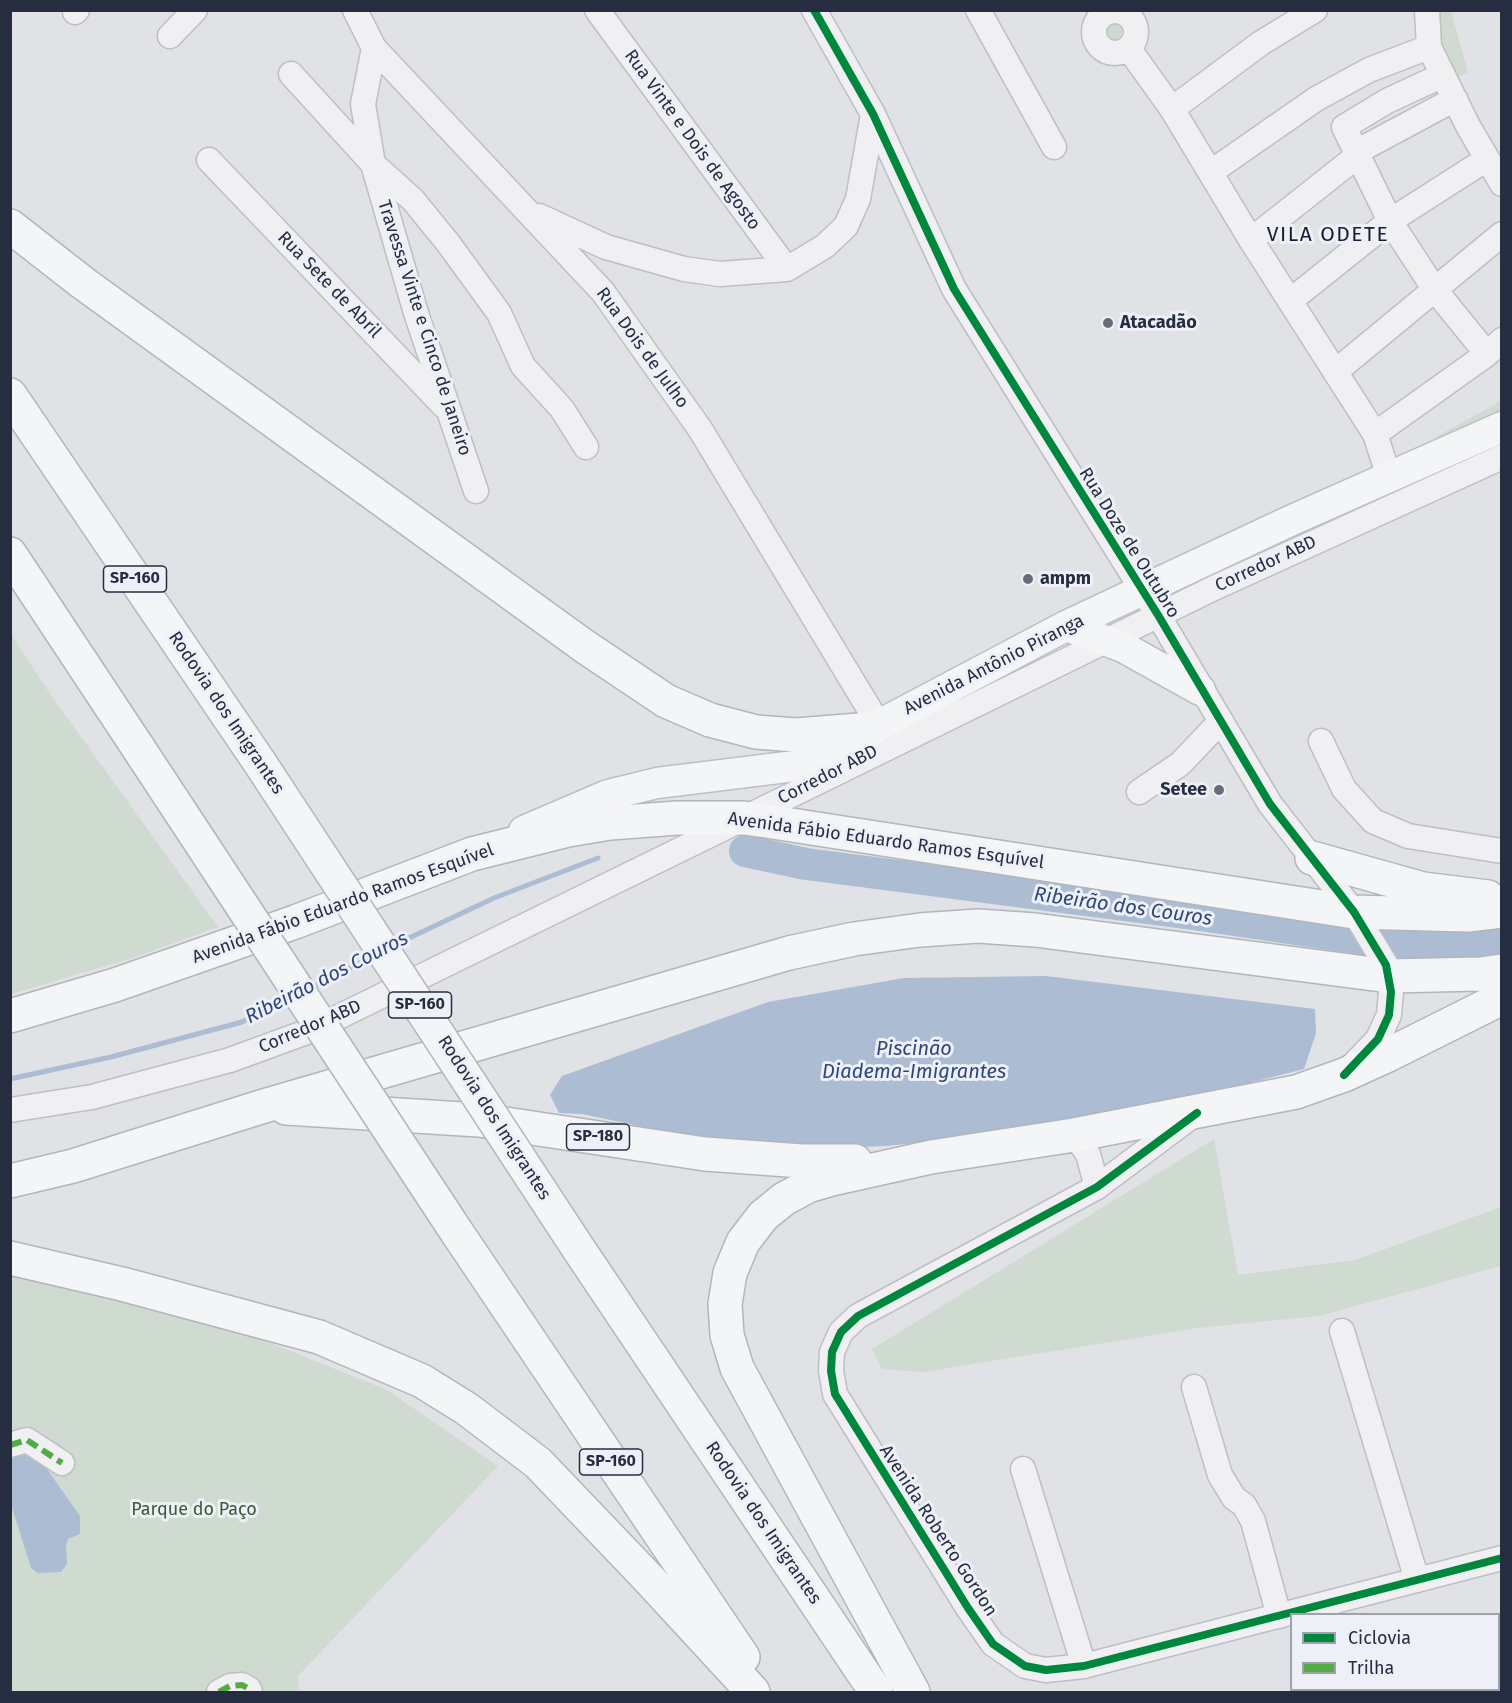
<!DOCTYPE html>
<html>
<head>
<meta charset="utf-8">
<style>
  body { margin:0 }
  #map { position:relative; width:1512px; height:1703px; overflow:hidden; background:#e0e2e6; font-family:"Fira Sans",sans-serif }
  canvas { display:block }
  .frame { position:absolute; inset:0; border:12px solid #262d40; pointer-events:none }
  .legend { position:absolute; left:1290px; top:1613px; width:210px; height:78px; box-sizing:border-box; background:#edf0f6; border:2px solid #9da2ad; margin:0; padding:8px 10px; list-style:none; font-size:18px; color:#262d40 }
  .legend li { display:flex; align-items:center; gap:12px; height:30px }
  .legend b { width:30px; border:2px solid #9da2ad }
</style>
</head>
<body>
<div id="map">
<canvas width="1512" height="1703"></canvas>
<div class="frame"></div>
<ul class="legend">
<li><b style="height:8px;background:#00873e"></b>Ciclovia</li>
<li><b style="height:8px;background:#53ab46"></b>Trilha</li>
</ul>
</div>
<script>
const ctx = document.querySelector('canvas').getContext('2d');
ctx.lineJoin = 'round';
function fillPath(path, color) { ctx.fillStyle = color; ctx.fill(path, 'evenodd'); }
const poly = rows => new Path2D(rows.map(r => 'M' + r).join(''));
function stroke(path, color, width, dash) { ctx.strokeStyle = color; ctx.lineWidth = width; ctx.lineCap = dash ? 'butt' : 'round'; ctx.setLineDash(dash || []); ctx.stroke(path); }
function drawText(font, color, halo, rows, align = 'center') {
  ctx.font = font + ' "Fira Sans",sans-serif'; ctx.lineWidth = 6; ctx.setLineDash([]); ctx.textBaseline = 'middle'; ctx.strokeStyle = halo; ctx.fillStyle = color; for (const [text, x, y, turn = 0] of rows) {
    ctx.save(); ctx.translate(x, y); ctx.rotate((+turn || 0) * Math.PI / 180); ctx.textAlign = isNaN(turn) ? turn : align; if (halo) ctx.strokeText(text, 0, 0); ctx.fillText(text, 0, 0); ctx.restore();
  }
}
fillPath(poly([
  [1433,11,1451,11,1468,73,1450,80],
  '1104 33a11 11 0 1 1 22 0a11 11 0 1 1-22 0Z',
  [1501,401,1501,420,1445,439,1434,438],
  [10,633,48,691,218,927,136,957,11,994],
  [1214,1139,1238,1275,1355,1260,1501,1207,1501,1266,1319,1316,1197,1328,923,1372,882,1369,872,1349],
  [10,1266,42,1268,263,1340,387,1390,498,1466,297,1677,300,1692,11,1692]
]), '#cfdad0');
fillPath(poly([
  [1046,976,1315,1009,1316,1033,1304,1069,1222,1090,1005,1134,886,1146,809,1149,730,1145,582,1114,559,1113,550,1095,562,1076,768,1002,904,978],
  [35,1452,80,1516,80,1534,68,1539,66,1547,67,1564,61,1572,38,1573,31,1568,11,1504,10,1459]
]), '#acbcd3');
stroke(poly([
  [392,946,494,898,598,858],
  [309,989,373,956],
  [10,1079,111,1057,242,1022,290,998]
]), '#acbcd3', 5);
stroke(poly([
  [745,851,806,864,1193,914,1424,948,1502,944]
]), '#acbcd3', 32);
const minor = poly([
  [355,10,374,48,603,292,700,429,879,725],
  [597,10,787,269],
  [814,10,873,114,954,289,1158,615,1270,804,1354,912,1386,965,1391,992,1389,1015,1378,1039,1352,1066],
  [978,10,1054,147],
  [1427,10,1429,47,1468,126,1502,184],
  '1094 32a21 21 0 1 1 42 0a21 21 0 1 1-42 0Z',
  [75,12,77,10],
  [170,36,195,10],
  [374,48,363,104,373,164,416,313,476,491],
  [1129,49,1172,109,1251,240,1375,434,1389,477],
  [291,74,373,164,413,200,448,243,499,313,523,366,562,409,586,447],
  [1443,75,1387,101,1344,127,1390,221,1435,290,1487,354],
  [1172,109,1261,43,1315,10],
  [209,160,444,406],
  [1211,172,1316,99,1369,70,1429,47],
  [539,216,606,247,684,269,720,274,787,269,825,246,846,226,858,199,873,114],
  [1251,240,1356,157,1358,151,1455,99],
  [1290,301,1390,221,1487,159],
  [1335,372,1502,234],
  [1375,434,1487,354,1502,340],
  [1321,741,1344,789,1373,821,1408,836,1502,851],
  [1139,792,1180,764,1220,722],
  [10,1110,92,1097,230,1060,312,1030,1214,588,1502,457],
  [1195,1114,1097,1187,858,1316,841,1332,832,1352,831,1371,835,1394,968,1608,993,1644,1025,1666,1046,1670,1084,1666,1502,1558],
  [1074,1135,1088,1154,1097,1187],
  [1342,1331,1417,1580],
  [1194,1387,1220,1475,1234,1498,1244,1505,1253,1521,1279,1616],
  [10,1445,27,1440,62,1463],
  [1023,1469,1084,1666],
  [219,1692,230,1686,242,1685,249,1689,250,1692]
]);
const major = poly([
  [1066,626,1123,647,1200,690],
  [524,831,608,795,657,783,795,766,822,755,1066,626,1290,521,1502,427]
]);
const highway = poly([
  [10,226,83,283,584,646,666,701,710,720,756,732,796,735,871,729],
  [10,395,260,763],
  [10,554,139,749],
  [1312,858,1423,889,1488,897],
  [10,1016,115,985,295,922,472,854,568,830,610,823,677,818,744,818,766,821,1354,912,1467,915,1502,911],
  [286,1108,479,1120,705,1154,802,1161,855,1161],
  [10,1181,73,1166,264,1106,789,953,854,939,920,930,978,926,1035,930,1389,976,1480,974,1502,971],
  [456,1231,743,1657],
  [578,1248,876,1692],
  [10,1258,122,1284,319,1337,422,1381,467,1409,538,1463,648,1578,753,1692],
  [913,1692,737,1368,727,1335,725,1304,730,1273,743,1242,763,1216,784,1199,808,1186,832,1179,931,1157,1074,1135,1296,1092,1344,1075,1388,1055,1502,998]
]);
stroke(minor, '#bdbfc4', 27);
stroke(major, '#bcbfc4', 33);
stroke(highway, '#b2b5bb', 36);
stroke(minor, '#f0f0f2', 24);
stroke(major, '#f4f5f6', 30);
stroke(highway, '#f4f5f6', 33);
const highwayBridge = poly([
  [139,749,456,1231],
  [260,763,578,1248]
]);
stroke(highwayBridge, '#b2b5bb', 36, []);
stroke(highwayBridge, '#f4f5f6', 33);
stroke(poly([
  [10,1445,27,1440,62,1463],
  [219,1692,230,1686,242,1685,249,1689,250,1692]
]), '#53ab46', 6, [12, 6]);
stroke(poly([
  [814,10,873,114,954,289,1158,615,1270,804,1354,912,1386,965,1391,992,1389,1015,1378,1039,1344,1075],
  [1197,1113,1097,1187,858,1316,841,1332,832,1352,831,1371,835,1394,968,1608,993,1644,1025,1666,1046,1670,1084,1666,1502,1558]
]), '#00873e', 8);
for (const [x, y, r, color] of [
  [1108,323,6,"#676c7a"],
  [1028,579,6,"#676c7a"],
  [1219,790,6,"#676c7a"]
]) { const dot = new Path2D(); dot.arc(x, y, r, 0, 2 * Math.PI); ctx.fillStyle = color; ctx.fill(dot); stroke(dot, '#edf0f6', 2); }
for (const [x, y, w] of [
  [135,579,63],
  [420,1005,63],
  [598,1137,63],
  [611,1462,63]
]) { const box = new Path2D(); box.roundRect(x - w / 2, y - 13, w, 26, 4.5); ctx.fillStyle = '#edf0f6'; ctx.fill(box); stroke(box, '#262d40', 1.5); }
drawText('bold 16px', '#262d40', null, [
  ["SP-160",135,579],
  ["SP-160",420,1005],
  ["SP-180",598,1137],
  ["SP-160",611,1462]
]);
drawText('18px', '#262d40', '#edf0f6', [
  ["Rua Vinte e Dois de Agosto",692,140,54],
  ["Rua Sete de Abril",329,285,46],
  ["Travessa Vinte e Cinco de Janeiro",424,328,72],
  ["Rua Dois de Julho",642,348,54],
  ["Rua Doze de Outubro",1129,543,58],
  ["Corredor ABD",1266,564,-25],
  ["Avenida Antônio Piranga",994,665,-27],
  ["Rodovia dos Imigrantes",226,713,56],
  ["Corredor ABD",828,775,-27],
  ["Avenida Fábio Eduardo Ramos Esquível",886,841,8],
  ["Avenida Fábio Eduardo Ramos Esquível",343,904,-20],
  ["Corredor ABD",310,1027,-23],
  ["Rodovia dos Imigrantes",494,1118,57],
  ["Rodovia dos Imigrantes",763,1523,56],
  ["Avenida Roberto Gordon",938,1531,57]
]);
drawText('bold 18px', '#262d40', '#edf0f6', [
  ["Atacadão",1120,323],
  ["ampm",1040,579],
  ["Setee",1207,790,"right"]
], 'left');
drawText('18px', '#365c33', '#edf0f6', [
  ["Parque do Paço",194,1510]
]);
drawText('italic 20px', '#2e4776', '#edf0f6', [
  ["Ribeirão dos Couros",1123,907,8],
  ["Ribeirão dos Couros",327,978,-27],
  ["Piscinão",914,1049],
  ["Diadema-Imigrantes",914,1072]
]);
ctx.letterSpacing = '1.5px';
drawText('21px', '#181e30', '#edf0f6', [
  ["VILA ODETE",1328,235]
]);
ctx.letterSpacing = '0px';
</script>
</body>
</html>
